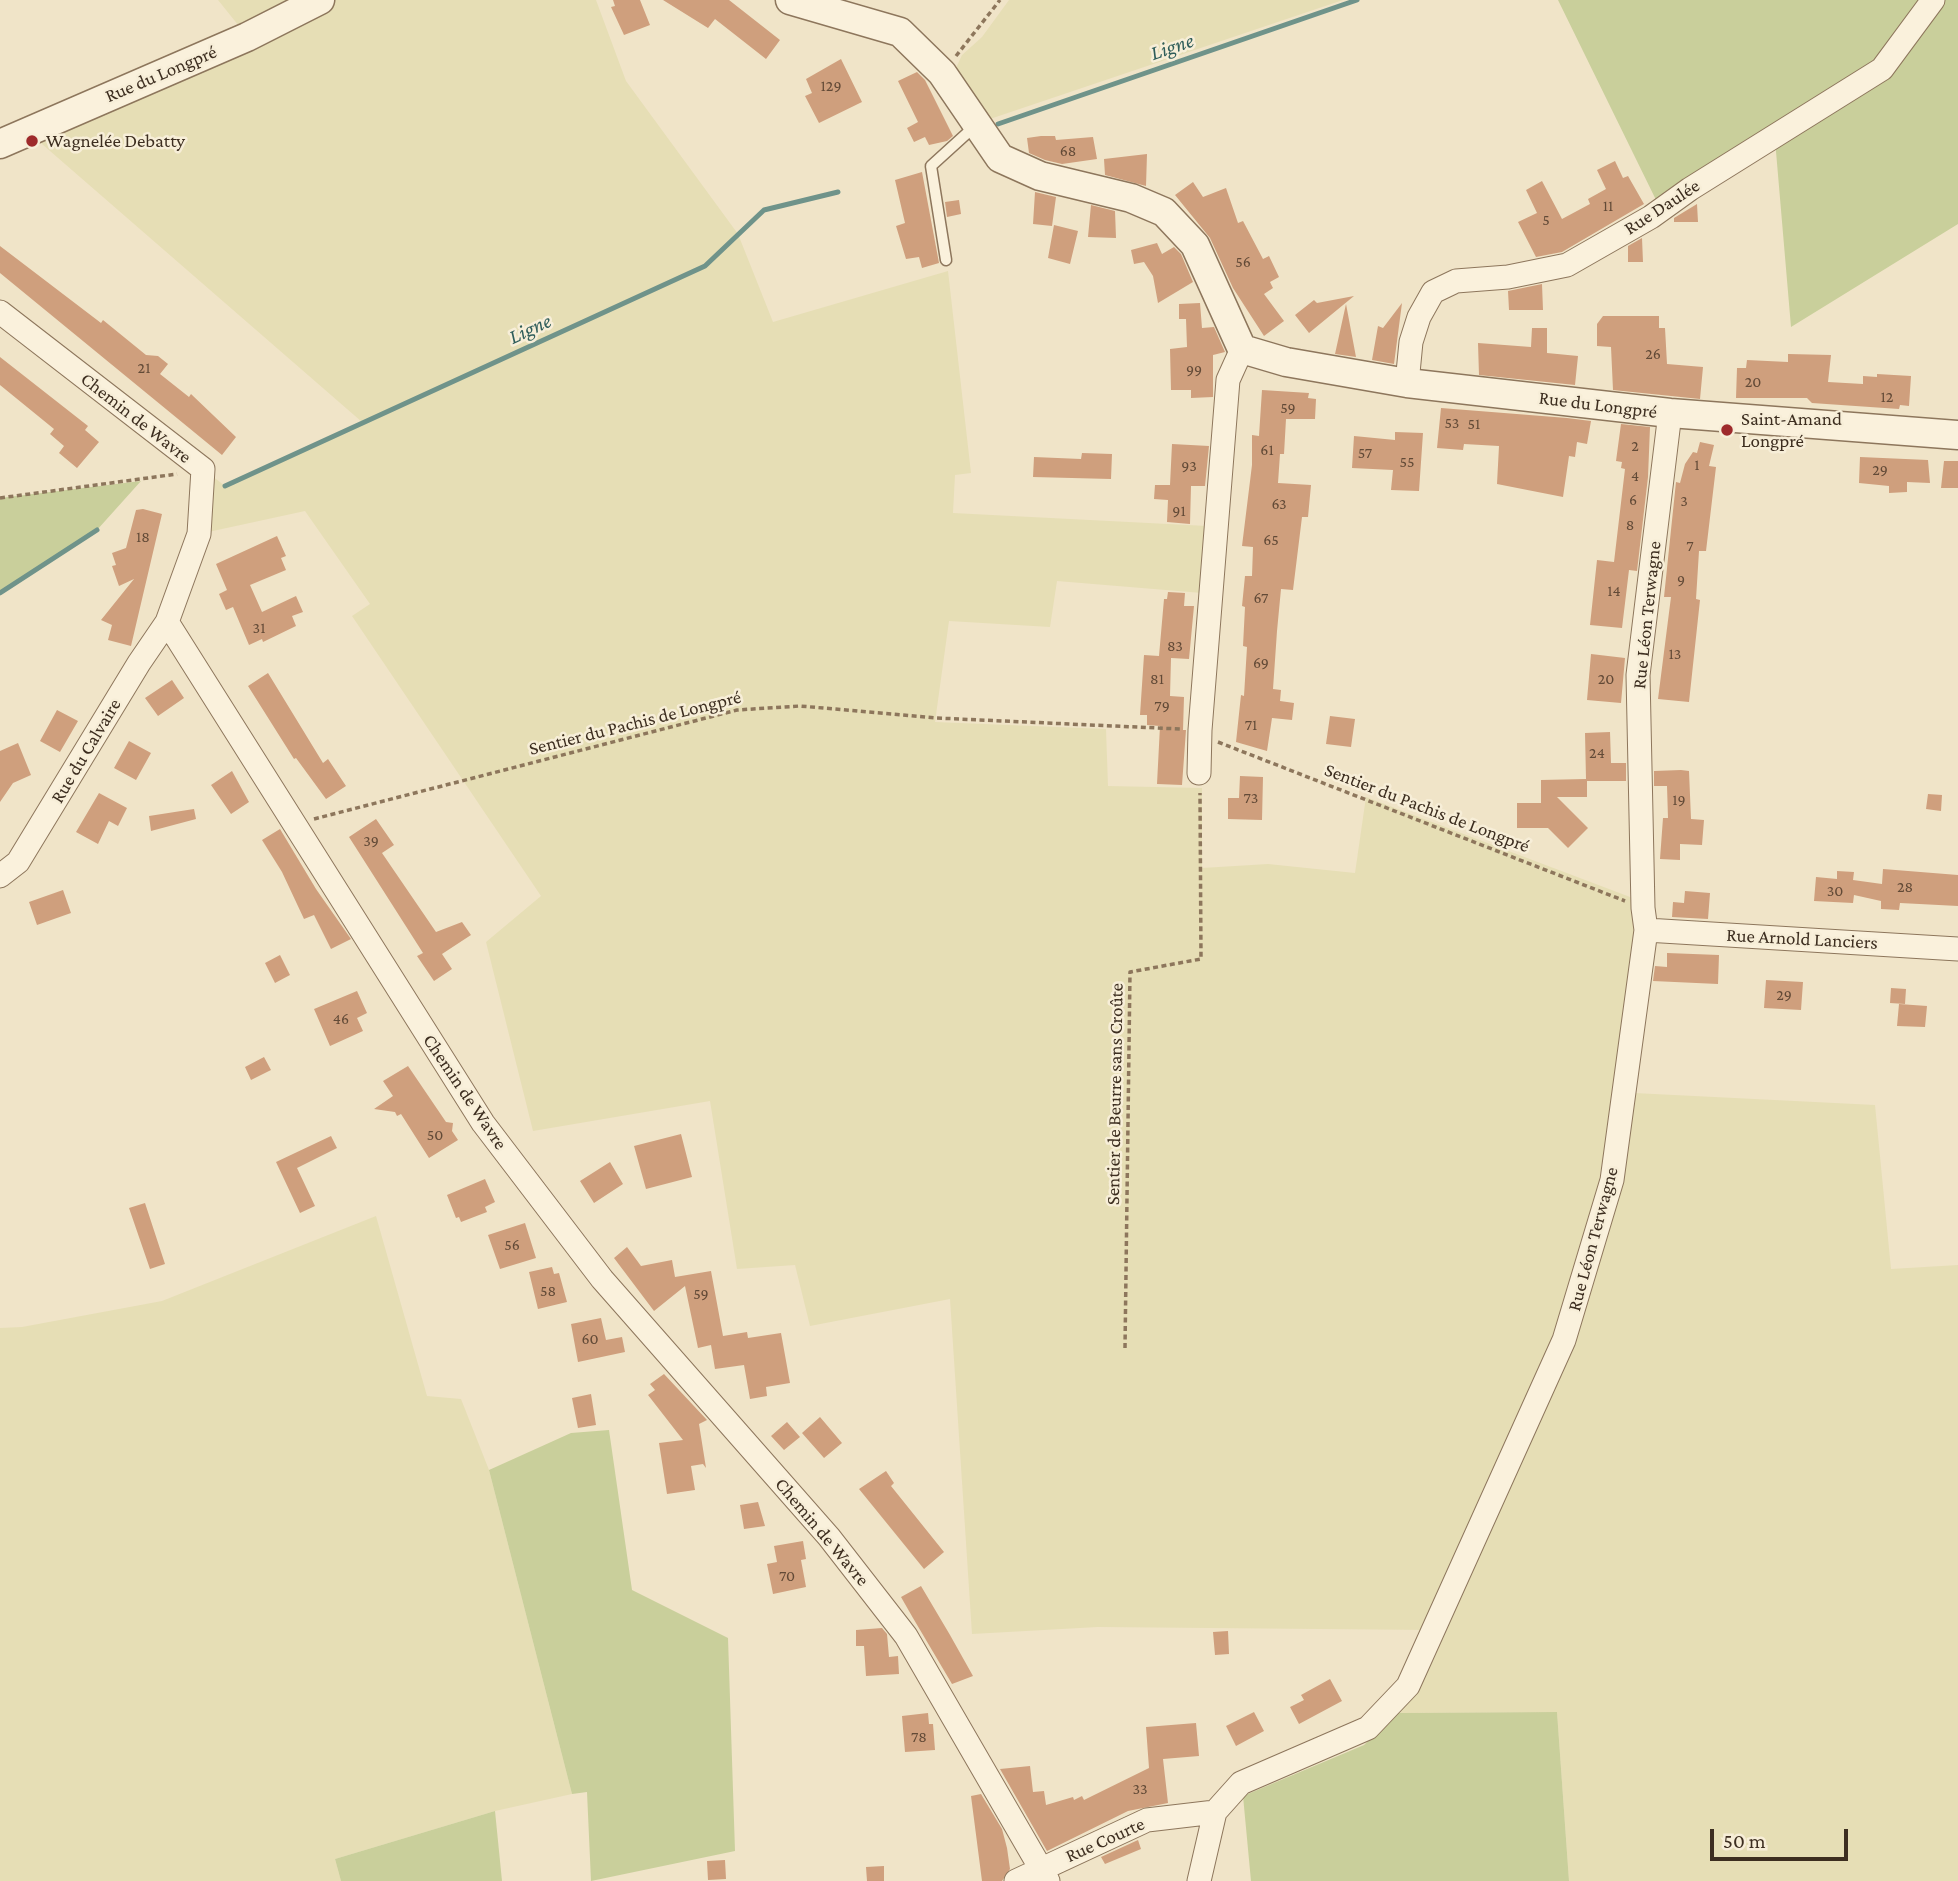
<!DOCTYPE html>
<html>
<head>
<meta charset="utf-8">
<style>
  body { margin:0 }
  #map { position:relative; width:1958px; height:1881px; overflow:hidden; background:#f0e4c8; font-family:"Crimson Pro",serif }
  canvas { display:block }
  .scale { position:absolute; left:1710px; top:1829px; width:138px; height:32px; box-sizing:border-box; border:4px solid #3d2e20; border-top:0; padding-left:9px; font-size:21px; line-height:24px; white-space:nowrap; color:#3d2e20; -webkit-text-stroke:5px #f7eed8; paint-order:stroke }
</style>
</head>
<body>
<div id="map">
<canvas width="1958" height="1881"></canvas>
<div class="scale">50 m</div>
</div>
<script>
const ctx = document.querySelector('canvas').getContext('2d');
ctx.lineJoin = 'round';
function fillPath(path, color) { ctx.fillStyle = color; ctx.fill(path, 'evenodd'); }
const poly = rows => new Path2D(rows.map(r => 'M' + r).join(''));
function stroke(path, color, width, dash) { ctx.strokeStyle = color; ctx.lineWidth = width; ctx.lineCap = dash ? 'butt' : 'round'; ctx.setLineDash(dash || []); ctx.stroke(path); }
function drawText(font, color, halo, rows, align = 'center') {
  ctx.font = font + ' "Crimson Pro",serif'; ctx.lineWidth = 5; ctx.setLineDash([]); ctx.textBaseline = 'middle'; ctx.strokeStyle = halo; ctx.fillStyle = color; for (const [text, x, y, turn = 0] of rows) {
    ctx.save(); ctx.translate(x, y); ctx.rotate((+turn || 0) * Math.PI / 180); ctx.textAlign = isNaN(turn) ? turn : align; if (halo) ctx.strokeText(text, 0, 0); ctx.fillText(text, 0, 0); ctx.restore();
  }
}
fillPath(poly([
  [218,0,596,0,626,81,738,234,773,322,948,271,971,473,955,475,953,513,1207,526,1202,593,1057,581,1050,627,949,621,935,722,1106,729,1108,786,1202,788,1202,868,1268,864,1355,873,1366,797,1638,900,1637,947,1599,1181,1560,1327,1430,1630,1098,1627,972,1634,950,1299,810,1326,795,1265,737,1269,710,1101,533,1131,486,942,541,896,352,616,370,604,305,511,199,534,203,469,225,486,362,422,27,131,247,36],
  [1009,0,1343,0,987,120,956,68,962,55,982,37],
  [1634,1093,1875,1105,1891,1269,1958,1265,1958,1881,1569,1881,1557,1712,1397,1713,1433,1661,1574,1342],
  [376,1216,427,1396,461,1399,489,1470,572,1794,495,1811,335,1859,341,1881,0,1881,0,1328,22,1327,162,1301]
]), '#e6deb5');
fillPath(poly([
  [1558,0,1958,0,1958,224,1791,327,1774,128,1658,204],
  [141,481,97,530,0,593,0,498],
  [609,1430,632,1590,728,1638,735,1851,591,1881,587,1792,572,1794,489,1470,571,1433],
  [1557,1712,1569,1881,1251,1881,1243,1796,1364,1745,1397,1713],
  [495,1811,502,1881,341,1881,335,1859]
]), '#c9cf9b');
stroke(poly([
  [998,124,1357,0],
  [225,486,705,266,764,210,838,192],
  [0,593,97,530]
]), '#6f938a', 5);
fillPath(poly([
  [613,0,640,0,650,25,624,35,611,7,615,6],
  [663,0,729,0,780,40,766,59,715,19,708,28],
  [841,59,862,102,819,123,805,96,812,93,806,79],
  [917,72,925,80,953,136,947,141,929,145,925,137,914,142,907,128,918,122,898,81],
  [1041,136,1055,136,1056,140,1093,137,1097,159,1062,164,1045,160,1029,153,1027,138],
  [1147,154,1146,186,1105,175,1104,159],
  [1615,161,1623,178,1628,176,1644,204,1562,252,1536,257,1518,222,1537,213,1526,190,1542,181,1562,219,1590,204,1588,199,1606,189,1597,170],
  [922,172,939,263,922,268,919,257,906,259,896,226,905,223,895,180],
  [1193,182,1203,197,1226,188,1238,223,1243,221,1263,259,1269,256,1279,277,1270,282,1273,288,1264,294,1284,321,1264,336,1233,288,1210,238,1175,195],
  [1035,192,1056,197,1052,226,1033,224],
  [959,200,961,214,947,217,945,202],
  [1697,204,1698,222,1674,222,1674,218],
  [1091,205,1115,211,1116,238,1088,237],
  [1054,225,1078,231,1070,264,1048,258],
  [1642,238,1643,262,1628,262,1628,246],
  [1157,243,1162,254,1174,247,1181,254,1193,282,1158,303,1153,276,1144,262,1134,264,1131,250],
  [0,246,101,323,103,320,146,355,158,356,168,364,160,374,189,397,191,394,236,437,222,455,0,273],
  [1542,284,1543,310,1509,310,1508,291],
  [1354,296,1309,333,1295,315,1314,300,1317,303],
  [1200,303,1202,328,1214,327,1225,352,1213,355,1213,397,1191,398,1191,390,1171,390,1170,349,1187,347,1186,319,1179,319,1179,304],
  [1402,303,1394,364,1372,360,1378,326,1383,328],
  [1346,304,1356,357,1335,354],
  [1603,316,1659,316,1659,328,1665,328,1667,364,1703,367,1700,399,1613,390,1611,347,1597,346,1597,324],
  [1532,328,1547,328,1547,353,1578,356,1575,385,1479,375,1478,343,1531,347],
  [1788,354,1831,355,1828,382,1863,384,1863,376,1877,377,1877,374,1911,376,1909,406,1900,405,1899,409,1812,403,1807,398,1736,398,1737,368,1746,368,1747,360,1788,362],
  [0,357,88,426,85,430,99,442,77,468,59,453,64,446,50,434,54,429,0,385],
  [1262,390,1309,393,1308,398,1316,399,1315,419,1286,419,1284,454,1280,454,1278,483,1311,485,1308,517,1302,517,1293,590,1281,589,1277,631,1273,689,1281,690,1280,701,1294,703,1292,720,1272,718,1267,751,1236,742,1241,695,1244,696,1247,647,1243,646,1245,607,1242,606,1245,576,1252,576,1253,547,1242,546,1252,465,1252,435,1259,436],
  [1441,408,1567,418,1591,421,1587,444,1577,442,1575,457,1569,456,1563,497,1497,484,1499,446,1464,444,1463,450,1437,448],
  [1621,424,1650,427,1648,477,1637,571,1629,570,1622,628,1590,625,1597,560,1614,562,1625,469,1621,468,1622,462,1616,461],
  [1395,432,1423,433,1419,491,1391,490,1393,470,1352,468,1354,436,1395,440],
  [1700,442,1714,445,1709,466,1716,467,1706,551,1699,551,1696,599,1700,600,1689,702,1658,699,1671,597,1664,597,1676,482,1680,483,1685,464,1693,452,1697,453],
  [1172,444,1209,446,1205,486,1191,486,1190,524,1167,522,1168,500,1154,499,1155,485,1170,485],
  [1082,453,1112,454,1111,479,1033,477,1034,457,1081,459],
  [1860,457,1928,460,1930,483,1907,482,1907,492,1889,493,1889,486,1859,483],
  [1944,461,1958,461,1958,488,1941,488],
  [143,509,162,514,131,646,108,640,112,625,101,620,134,579,119,586,112,566,116,565,112,553,126,548,136,510],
  [277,536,286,556,281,558,286,570,250,585,262,612,296,596,303,612,292,616,296,626,263,642,262,639,249,645,233,607,226,610,219,594,227,590,216,564],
  [1168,592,1185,593,1184,606,1194,606,1189,659,1171,658,1170,696,1184,697,1183,730,1186,730,1182,785,1157,784,1160,726,1147,725,1147,715,1140,715,1144,655,1159,656,1164,599,1167,599],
  [1591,654,1625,658,1621,703,1587,700],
  [268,673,323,763,328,759,346,786,326,799,296,758,294,759,248,686],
  [172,680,184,698,158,716,145,698],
  [57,710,78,721,60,752,40,741],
  [1330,716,1355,719,1351,747,1326,744],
  [1610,732,1611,763,1626,763,1626,781,1587,781,1587,797,1557,797,1588,828,1568,848,1548,828,1517,828,1517,803,1541,803,1541,780,1586,779,1585,733],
  [129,741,151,753,136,780,114,768],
  [18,743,31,775,13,783,0,802,0,751],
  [1681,770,1689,771,1691,819,1704,820,1702,845,1680,844,1680,860,1660,859,1663,818,1668,818,1667,786,1654,786,1654,771],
  [232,771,249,802,231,814,211,785],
  [1240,776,1263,777,1262,820,1228,819,1228,798,1239,798],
  [99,793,127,808,118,826,109,821,98,844,76,832],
  [1928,794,1942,795,1941,811,1926,809],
  [194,809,196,819,151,831,149,816],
  [376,819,394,845,382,853,436,932,462,922,471,935,442,954,452,969,434,981,417,956,423,953,349,837],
  [280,829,316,889,351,939,331,949,314,915,304,919,282,872,262,840],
  [1883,869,1958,875,1958,906,1900,903,1899,910,1881,909,1881,901,1854,895,1853,903,1814,901,1816,877,1837,879,1837,871,1854,872,1853,880,1882,884],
  [63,890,71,913,37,925,29,902],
  [1685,891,1710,893,1708,919,1672,917,1673,902,1684,903],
  [1667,953,1719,955,1718,984,1653,981,1655,966,1667,967],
  [280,955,290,975,275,983,265,963],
  [1766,980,1803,982,1801,1010,1764,1008],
  [1891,988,1906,989,1905,1004,1890,1003],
  [357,991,367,1013,357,1018,363,1031,330,1046,314,1009],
  [1899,1004,1927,1006,1925,1027,1897,1026],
  [264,1057,271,1070,251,1080,245,1067],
  [408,1066,446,1122,453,1123,452,1131,458,1140,429,1158,401,1114,397,1116,395,1112,374,1109,393,1096,383,1081],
  [681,1134,692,1177,646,1189,634,1146],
  [331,1136,337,1148,297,1168,315,1206,300,1213,276,1162],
  [610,1162,623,1184,594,1203,580,1181],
  [485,1179,495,1202,485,1207,487,1212,461,1222,459,1217,456,1218,447,1195],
  [145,1203,165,1264,150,1269,129,1208],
  [525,1223,536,1258,500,1269,488,1235],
  [627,1247,641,1266,672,1260,675,1277,711,1271,723,1336,747,1332,748,1338,781,1333,790,1383,766,1387,767,1396,750,1399,744,1365,715,1369,711,1345,698,1348,685,1286,654,1311,614,1258],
  [552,1267,554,1274,559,1273,567,1302,538,1309,529,1272],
  [601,1318,606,1340,622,1337,625,1352,578,1362,571,1324],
  [664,1374,707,1420,699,1424,706,1468,703,1464,691,1466,695,1490,667,1494,659,1443,683,1440,648,1395,655,1390,650,1384],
  [591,1394,596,1425,578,1428,572,1398],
  [820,1417,842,1443,824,1458,802,1433],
  [787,1422,800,1437,784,1450,771,1436],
  [886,1471,894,1483,891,1486,944,1552,924,1569,859,1489],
  [758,1502,765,1526,744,1529,740,1505],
  [803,1541,806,1559,801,1560,806,1587,773,1594,767,1564,777,1562,774,1546],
  [921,1586,950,1635,973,1676,952,1684,913,1618,901,1597],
  [882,1628,887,1634,889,1657,898,1656,899,1674,866,1676,864,1646,856,1646,856,1630],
  [1228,1631,1229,1654,1215,1655,1213,1632],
  [1330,1679,1342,1701,1299,1724,1290,1707,1304,1700,1301,1695],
  [1254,1712,1264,1731,1236,1746,1226,1726],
  [928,1713,929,1724,933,1724,935,1750,905,1752,902,1716],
  [1196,1723,1199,1756,1163,1759,1168,1803,1128,1811,1047,1851,1000,1769,1030,1766,1033,1792,1044,1791,1046,1805,1073,1797,1074,1800,1082,1796,1084,1800,1149,1768,1146,1727],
  [981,1794,1002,1829,1007,1848,1010,1869,1002,1881,982,1881,971,1796],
  [1138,1840,1141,1849,1105,1864,1101,1857],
  [725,1860,726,1879,708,1880,707,1861],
  [884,1866,884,1881,867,1881,866,1867]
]), '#cf9f7d');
const service = poly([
  [946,260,931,166,975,126]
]);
const minor = poly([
  [0,312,203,469,199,534,167,622,483,1123,602,1279,829,1537,906,1636,1048,1881],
  [1407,383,1411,342,1419,317,1433,292,1456,281,1508,277,1567,265,1651,217,1690,189,1882,69,1933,0],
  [1199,773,1200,730,1228,380,1242,349],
  [0,876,18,862,139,663,167,622],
  [1646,930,1958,949],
  [1016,1881,1147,1820,1215,1812],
  [1199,1881,1215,1812,1241,1783,1368,1728,1408,1686,1564,1340,1612,1180,1646,930,1643,908,1638,675,1670,413]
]);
const tertiary = poly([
  [790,0,900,32,942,73,1000,158,1040,176,1131,198,1164,212,1195,245,1242,349,1286,362,1407,383,1670,413,1958,435],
  [0,144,247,37,320,0]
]);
stroke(service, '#8d765c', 13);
stroke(minor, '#8d765c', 25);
stroke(tertiary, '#8d765c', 31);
stroke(poly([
  [956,56,1000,0],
  [0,498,177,474],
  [1218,742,1625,901],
  [314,819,737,710,800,706,937,718,1180,729],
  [1125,1348,1130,972,1201,959,1200,793]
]), '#8d765c', 3.5, [5, 3.5]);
stroke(service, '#faf1dc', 10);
stroke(minor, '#faf1dc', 23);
stroke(tertiary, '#faf1dc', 28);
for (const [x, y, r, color] of [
  [32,141,7,"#9e2a2b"],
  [1727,430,7,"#9e2a2b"]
]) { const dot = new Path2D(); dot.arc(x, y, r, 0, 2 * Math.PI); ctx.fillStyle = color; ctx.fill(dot); stroke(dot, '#f7eed8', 2.5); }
drawText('16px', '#624a37', null, [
  ["129",831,86],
  ["68",1068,151],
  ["11",1608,206],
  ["5",1546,220],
  ["56",1243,262],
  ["26",1653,354],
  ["21",144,368],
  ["99",1194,370],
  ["20",1753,382],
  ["12",1887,397],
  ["59",1288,408],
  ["53",1452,423],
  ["51",1474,424],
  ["2",1635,446],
  ["61",1267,450],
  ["57",1365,453],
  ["55",1407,462],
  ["1",1697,465],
  ["93",1189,466],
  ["29",1880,470],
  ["4",1635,476],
  ["6",1633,500],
  ["3",1684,501],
  ["63",1279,504],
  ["91",1179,511],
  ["8",1630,525],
  ["18",143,537],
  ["65",1271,540],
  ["7",1690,546],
  ["9",1681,580],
  ["14",1614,591],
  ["67",1261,598],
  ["31",259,628],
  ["83",1175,646],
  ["13",1675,654],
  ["69",1261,663],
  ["81",1157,679],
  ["20",1606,679],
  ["79",1162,706],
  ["71",1251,725],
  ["24",1597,753],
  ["73",1251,798],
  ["19",1679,800],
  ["39",371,841],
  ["28",1905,887],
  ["30",1835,891],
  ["29",1784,995],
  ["46",341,1019],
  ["50",435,1135],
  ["56",512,1245],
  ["58",548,1291],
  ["59",701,1294],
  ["60",590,1339],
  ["70",787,1576],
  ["78",919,1737],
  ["33",1140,1789]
]);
drawText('19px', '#3d2e20', '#f7eed8', [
  ["Rue du Longpré",161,74,-23],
  ["Rue Daulée",1662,207,-33],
  ["Rue du Longpré",1598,405,7],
  ["Chemin de Wavre",136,418,38],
  ["Rue Léon Terwagne",1647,615,-84],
  ["Sentier du Pachis de Longpré",635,723,-14],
  ["Rue du Calvaire",86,751,-59],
  ["Sentier du Pachis de Longpré",1427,808,21],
  ["Rue Arnold Lanciers",1802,939,3],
  ["Chemin de Wavre",465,1092,56],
  ["Sentier de Beurre sans Croûte",1115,1094,-89],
  ["Rue Léon Terwagne",1593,1239,-75],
  ["Chemin de Wavre",822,1532,50],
  ["Rue Courte",1105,1840,-24]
]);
drawText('19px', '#3d2e20', '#f7eed8', [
  ["Wagnelée Debatty",46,141],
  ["Saint-Amand",1741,419],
  ["Longpré",1741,441]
], 'left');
drawText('italic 21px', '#2f5d5a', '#f7eed8', [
  ["Ligne",1172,47,-19],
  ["Ligne",530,329,-25]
]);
</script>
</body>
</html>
